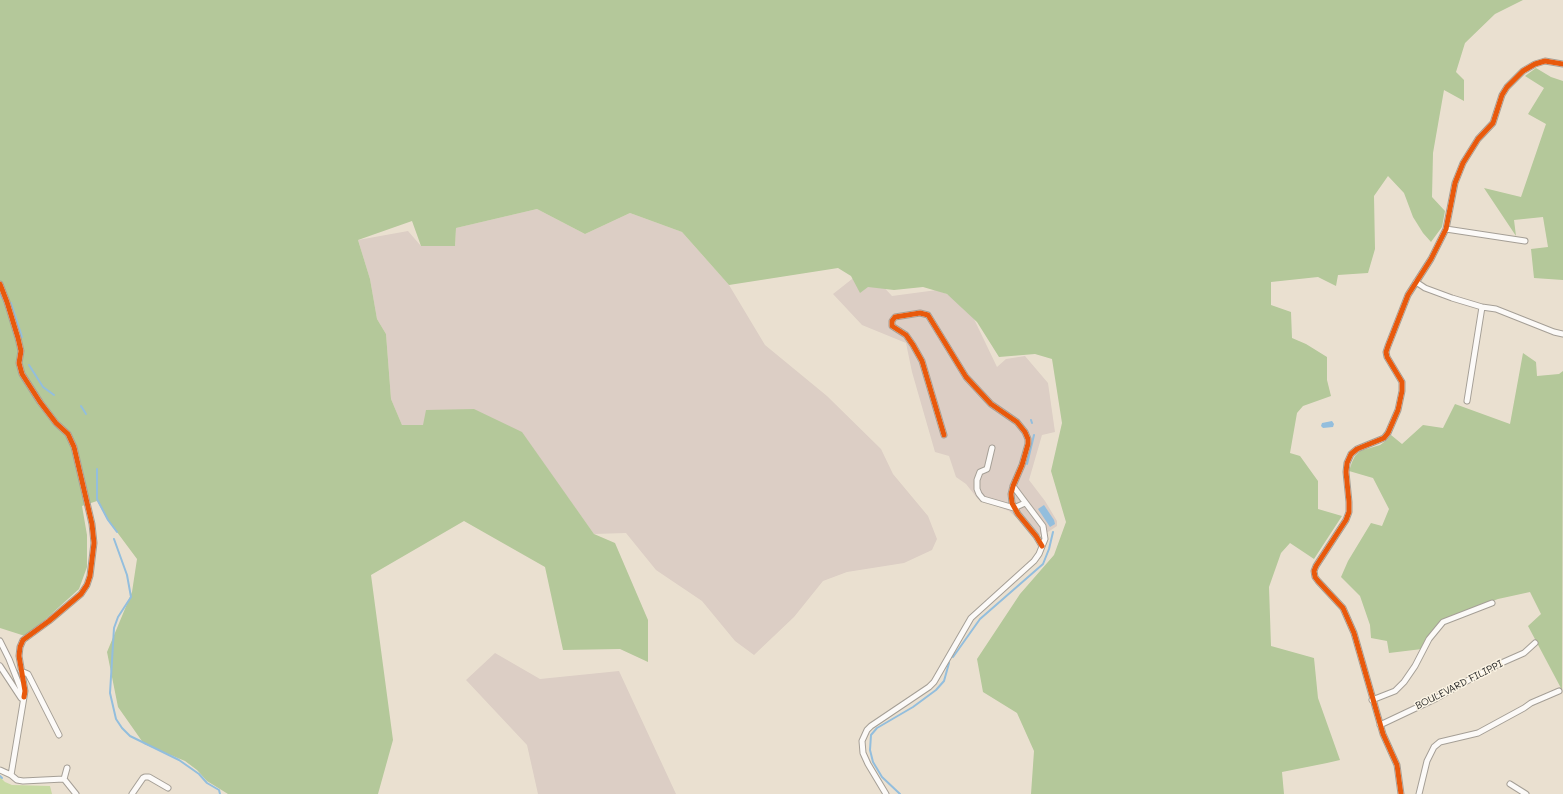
<!DOCTYPE html>
<html>
<head>
<meta charset="utf-8">
<style>
  body { margin:0 }
  canvas { display:block; background:#eae0d0 }
</style>
</head>
<body>
<canvas width="1563" height="794"></canvas>
<script>
const ctx = document.querySelector('canvas').getContext('2d');
ctx.lineJoin = 'round';
function fillPath(path, color) { ctx.fillStyle = color; ctx.fill(path, 'evenodd'); }
const poly = rows => new Path2D(rows.map(r => 'M' + r).join(''));
function stroke(path, color, width, dash) { ctx.strokeStyle = color; ctx.lineWidth = width; ctx.lineCap = dash ? 'butt' : 'round'; ctx.setLineDash(dash || []); ctx.stroke(path); }
function drawText(font, color, halo, rows, align = 'center') {
  ctx.font = font + ' Mali,sans-serif'; ctx.lineWidth = 3; ctx.setLineDash([]); ctx.textBaseline = 'middle'; ctx.strokeStyle = halo; ctx.fillStyle = color; for (const [text, x, y, turn = 0] of rows) {
    ctx.save(); ctx.translate(x, y); ctx.rotate((+turn || 0) * Math.PI / 180); ctx.textAlign = isNaN(turn) ? turn : align; if (halo) ctx.strokeText(text, 0, 0); ctx.fillText(text, 0, 0); ctx.restore();
  }
}
fillPath(poly([
  [537,209,585,234,630,213,682,232,729,285,765,345,827,396,881,449,893,474,928,516,937,539,932,550,904,563,847,572,823,581,794,617,754,655,735,641,702,601,656,570,626,533,594,534,521,432,423,425,402,425,391,399,386,334,377,319,370,279,358,240,408,231,421,246,455,246,456,228],
  [866,268,892,296,937,290,954,297,974,319,997,367,1006,359,1025,356,1048,383,1055,432,1042,435,1029,480,1045,501,1057,521,1057,526,1048,532,1033,537,1021,522,1009,511,978,499,966,484,956,477,949,456,935,452,912,372,906,343,862,325,833,294],
  [495,653,540,679,619,671,676,794,538,794,527,745,466,680]
]), '#dccec5');
fillPath(poly([
  [0,777,5,782,12,785,50,786,52,794,0,794]
]), '#c7d9a3');
fillPath(poly([
  [0,0,1523,0,1495,14,1465,43,1456,72,1464,80,1464,101,1444,90,1433,153,1432,197,1445,211,1442,227,1431,242,1423,233,1413,217,1404,193,1388,176,1374,196,1375,249,1368,273,1338,275,1336,286,1318,277,1271,282,1271,305,1291,312,1292,338,1306,344,1327,357,1327,380,1331,396,1303,406,1297,413,1290,453,1300,456,1318,481,1318,509,1342,516,1314,559,1290,543,1281,553,1269,587,1271,646,1314,658,1318,698,1340,760,1327,763,1282,772,1284,794,1031,794,1034,751,1017,713,983,692,977,659,1020,594,1054,555,1066,522,1051,471,1062,423,1052,359,1035,354,999,357,977,322,947,294,923,287,894,290,868,287,860,293,851,276,838,268,729,285,682,232,630,213,585,234,537,209,456,228,455,246,421,246,412,221,358,240,370,279,377,319,386,334,391,399,402,425,423,425,426,410,474,409,522,432,594,534,615,543,648,620,648,662,620,649,563,650,545,567,464,521,371,575,393,740,378,794,228,794,207,781,197,770,185,761,144,744,118,707,107,652,132,592,137,559,108,520,97,501,82,506,87,535,87,567,79,589,47,618,25,636,0,628],
  [1536,68,1551,77,1563,81,1563,280,1534,278,1531,249,1548,247,1543,217,1514,220,1516,236,1484,188,1521,197,1546,124,1528,114,1544,88,1525,76],
  [1523,353,1536,362,1537,376,1559,374,1563,371,1562,690,1528,626,1541,614,1530,592,1498,599,1444,619,1422,649,1389,653,1387,641,1371,638,1370,625,1360,596,1341,577,1348,561,1371,523,1382,526,1389,509,1373,478,1349,471,1352,462,1355,456,1360,451,1380,445,1387,440,1391,435,1402,444,1423,425,1443,428,1455,404,1510,424]
]), '#b4c89a');
fillPath(poly([
  [1332,421,1334,424,1333,427,1323,428,1321,426,1322,423],
  [1044,505,1054,520,1055,524,1050,527,1038,509]
]), '#93bedd');
stroke(poly([
  [0,293,2,298],
  [11,303,22,337],
  [29,365,43,387,54,395],
  [81,406,86,414],
  [1031,420,1032,423],
  [1027,464,1034,435],
  [97,469,97,499,108,520,117,532],
  [114,539,127,575,131,597,118,617,114,628,110,693,116,719,122,728,130,736,179,760,199,774,207,783,219,790,220,794],
  [953,657,980,619,1043,564,1049,549,1053,532],
  [0,776,2,778],
  [900,794,882,777,873,762,870,750,871,735,877,728,913,707,936,690,944,681,949,663]
]), '#93bedd', 2);
const minor = poly([
  [1446,229,1525,241],
  [1416,282,1425,288,1452,298,1482,307,1496,309,1554,332,1563,334],
  [0,284,7,302,18,338,21,351,19,363,22,374,40,402,56,423,68,434,74,447,92,524,94,543,90,576,87,585,81,594,49,621,23,640,20,647,19,656,25,691,24,697],
  [1467,401,1482,307],
  [944,435,922,361,913,345,906,335,892,326,892,321,895,317,920,313,928,315,966,377,991,404,1017,422,1025,432,1028,439,1028,444,1022,465,1013,486,1011,494,1012,503,1018,514,1036,536,1042,546],
  [992,448,987,469,980,472,977,480,977,489,979,494,983,499,1014,508,1025,503],
  [0,641,9,659,24,697,11,775,17,780,23,781,64,779,76,794],
  [0,666,21,698],
  [21,671,28,674,59,735],
  [1372,700,1395,691,1404,682,1415,666,1429,639,1443,622,1492,603],
  [1380,725,1435,699,1490,668,1524,653,1535,643],
  [0,770,11,775],
  [64,779,67,768],
  [1510,784,1526,794],
  [132,794,143,778,145,777,149,777,168,788],
  [886,794,868,764,863,753,862,741,867,730,871,726,929,687,934,682,971,618,1034,561,1039,554,1045,539,1043,526,1013,486],
  [1401,794,1397,765,1383,734,1354,633,1343,608,1318,581,1315,577,1314,571,1316,566,1346,520,1349,512,1349,502,1346,472,1347,463,1351,454,1357,449,1384,438,1388,433,1398,410,1402,391,1402,382,1387,357,1386,352,1388,346,1408,295,1431,259,1446,229,1455,183,1463,163,1478,139,1493,123,1502,95,1507,87,1523,71,1535,64,1545,61,1563,64],
  [1419,794,1427,761,1434,747,1440,742,1478,733,1524,708,1531,703,1559,691]
]);
stroke(minor, '#a59f96', 7);
stroke(minor, '#fcfaf8', 5);
stroke(poly([
  [0,284,7,302,18,338,21,351,19,363,22,374,40,402,56,423,68,434,74,447,92,524,94,543,90,576,87,585,81,594,49,621,23,640,20,647,19,656,25,691,24,697],
  [944,435,922,361,913,345,906,335,892,326,892,321,895,317,920,313,928,315,966,377,991,404,1017,422,1025,432,1028,439,1028,444,1022,465,1013,486,1011,494,1012,503,1018,514,1036,536,1042,546],
  [1401,794,1397,765,1383,734,1354,633,1343,608,1318,581,1315,577,1314,571,1316,566,1346,520,1349,512,1349,502,1346,472,1347,463,1351,454,1357,449,1384,438,1388,433,1398,410,1402,391,1402,382,1387,357,1386,352,1388,346,1408,295,1431,259,1446,229,1455,183,1463,163,1478,139,1493,123,1502,95,1507,87,1523,71,1535,64,1545,61,1563,64]
]), '#e8590c', 5);
drawText('10px', '#2b2b2b', '#fcf5e5', [
  ["BOULEVARD FILIPPI",1459,685,-27]
]);
</script>
</body>
</html>
